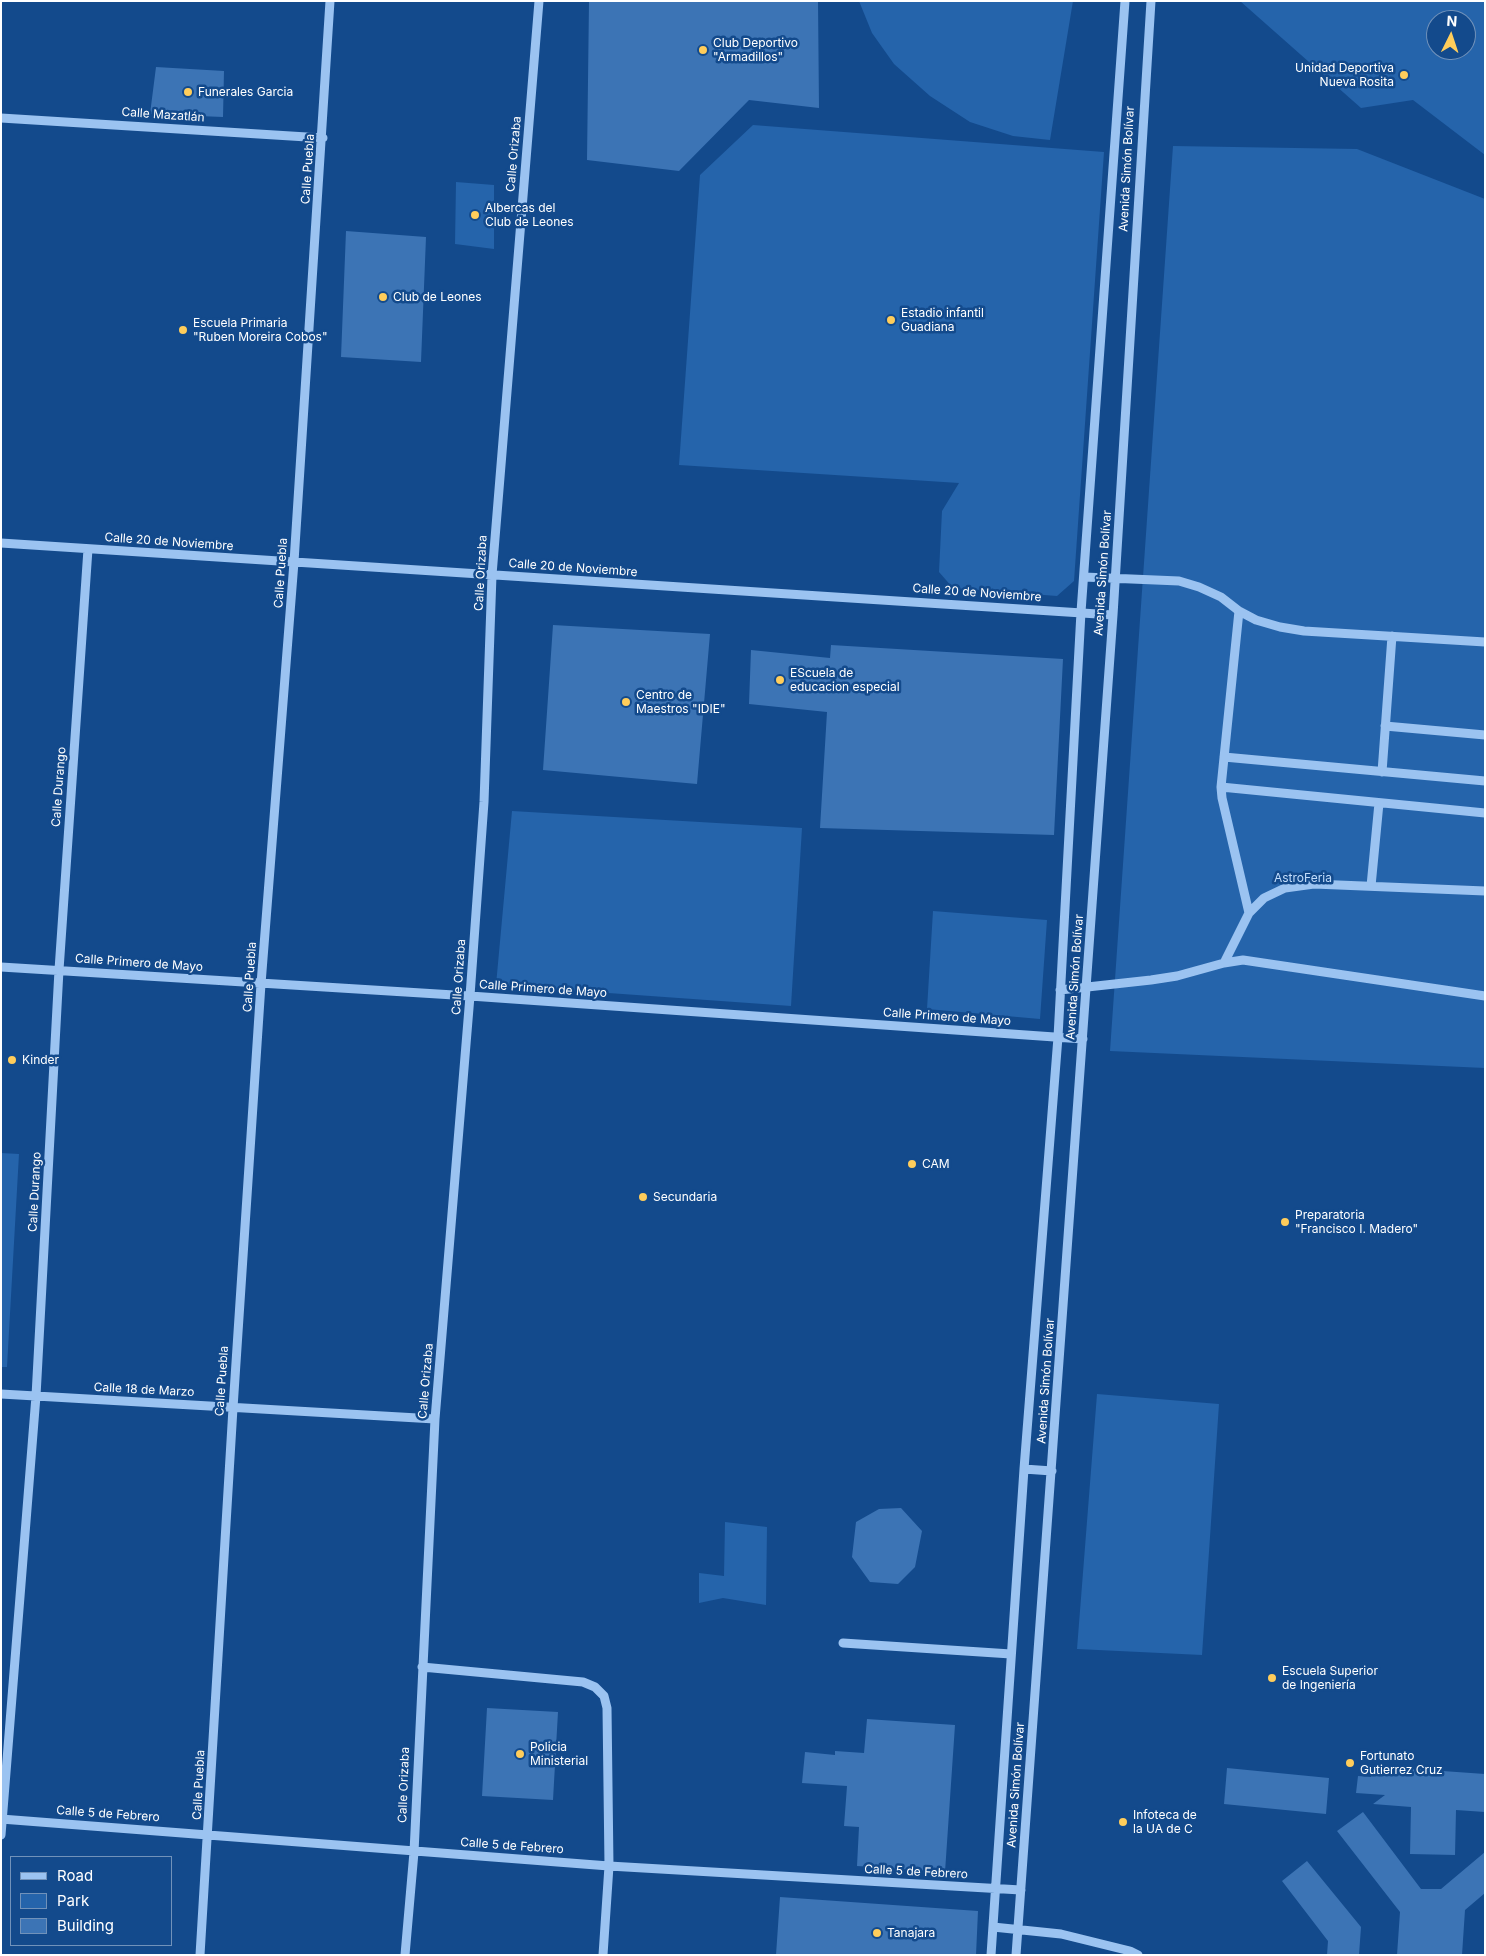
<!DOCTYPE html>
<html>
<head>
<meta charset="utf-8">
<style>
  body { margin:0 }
  #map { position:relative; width:1486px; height:1956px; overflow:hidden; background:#134a8c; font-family:Inter,sans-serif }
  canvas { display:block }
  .frame { position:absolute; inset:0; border:2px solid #fff; pointer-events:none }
  .legend { position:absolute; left:10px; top:1856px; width:162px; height:90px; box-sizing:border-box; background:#134a8c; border:1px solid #7192ba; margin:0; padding:6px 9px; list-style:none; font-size:15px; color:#fff }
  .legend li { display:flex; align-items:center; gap:10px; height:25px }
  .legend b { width:25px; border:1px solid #7192ba }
  .north { position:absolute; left:1426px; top:10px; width:50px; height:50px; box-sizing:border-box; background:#134a8c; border:1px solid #7192ba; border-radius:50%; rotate:4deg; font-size:14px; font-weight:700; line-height:20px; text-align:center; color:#fff }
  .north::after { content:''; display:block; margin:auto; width:18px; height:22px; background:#ffcd5b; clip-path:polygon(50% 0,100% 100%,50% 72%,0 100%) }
</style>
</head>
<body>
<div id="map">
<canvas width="1486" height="1956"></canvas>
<div class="frame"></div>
<ul class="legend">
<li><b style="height:6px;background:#9bc3f1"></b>Road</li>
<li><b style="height:14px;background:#2564ab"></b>Park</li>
<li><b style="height:14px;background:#3c74b5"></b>Building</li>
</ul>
<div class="north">N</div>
</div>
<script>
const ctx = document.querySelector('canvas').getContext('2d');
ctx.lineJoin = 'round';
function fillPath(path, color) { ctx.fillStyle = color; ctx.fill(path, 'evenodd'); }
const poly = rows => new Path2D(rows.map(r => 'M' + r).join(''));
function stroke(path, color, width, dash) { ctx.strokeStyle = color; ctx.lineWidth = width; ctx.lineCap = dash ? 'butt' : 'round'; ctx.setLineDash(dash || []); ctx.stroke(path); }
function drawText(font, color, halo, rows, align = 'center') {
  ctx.font = font + ' Inter,sans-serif'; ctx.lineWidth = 5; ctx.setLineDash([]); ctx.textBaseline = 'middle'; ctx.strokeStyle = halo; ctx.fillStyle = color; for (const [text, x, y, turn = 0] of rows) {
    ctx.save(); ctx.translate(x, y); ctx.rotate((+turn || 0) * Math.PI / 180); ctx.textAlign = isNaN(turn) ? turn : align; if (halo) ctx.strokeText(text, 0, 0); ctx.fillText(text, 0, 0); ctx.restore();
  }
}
fillPath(poly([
  [859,1,1073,1,1050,140,1013,136,970,122,930,96,894,64,872,33],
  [1240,1,1485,1,1485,155,1413,100,1361,108],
  [1436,20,1466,20,1466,50,1436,50],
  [753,125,1104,152,1074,581,1057,596,953,588,939,572,942,511,959,483,679,465,700,175],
  [1173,146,1357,149,1485,199,1485,1068,1110,1051],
  [456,182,494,185,494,249,455,244],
  [512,811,802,828,791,1006,496,985],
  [933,911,1047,920,1040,1019,927,1009],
  [1,1153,19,1154,7,1367,1,1367],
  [1097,1394,1219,1404,1202,1655,1077,1649],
  [725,1522,767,1527,766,1605,723,1598,699,1603,699,1573,724,1576]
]), '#2564ab');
fillPath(poly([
  [589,1,818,1,819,108,749,100,679,171,587,160],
  [156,67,224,71,223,117,150,114],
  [346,231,426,237,421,362,341,357],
  [553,625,710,634,697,784,543,770],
  [831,645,1063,659,1054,835,820,828,827,712,749,704,751,650,830,658],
  [901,1508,922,1531,915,1567,898,1584,870,1582,852,1557,856,1522,879,1509],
  [487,1708,558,1712,553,1800,482,1796],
  [867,1719,955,1725,945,1872,857,1866,859,1827,844,1826,847,1786,802,1783,805,1752,835,1755,835,1751,864,1753],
  [1372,1766,1485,1774,1485,1812,1456,1810,1455,1855,1410,1854,1411,1807,1373,1804,1385,1795,1356,1793,1358,1776,1371,1777],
  [1227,1768,1329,1778,1326,1814,1224,1804],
  [1363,1812,1421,1889,1441,1889,1485,1852,1485,1893,1465,1910,1462,1955,1397,1955,1400,1912,1337,1831],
  [1307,1861,1361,1927,1359,1955,1327,1955,1328,1941,1282,1881],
  [780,1897,978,1911,976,1955,776,1955]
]), '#3c74b5');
stroke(poly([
  [1,118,323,138],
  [1,543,1113,615],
  [1084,577,1179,581,1199,587,1221,597,1239,611,1256,620,1280,627,1304,631,1485,642],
  [1239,611,1221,787,1485,813],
  [1385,726,1485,735],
  [1224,757,1485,781],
  [1382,772,1392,636],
  [1221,787,1222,798,1249,913],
  [1371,886,1379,803],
  [1224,963,1249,913,1264,898,1285,888,1314,884,1485,891],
  [1,967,470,996,1083,1039],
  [1060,990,1151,980,1177,976,1224,963,1243,960,1485,996],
  [1,1394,435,1419],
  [1024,1469,1052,1471],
  [843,1643,1011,1654],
  [422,1667,583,1682,595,1687,604,1696,607,1708,609,1866,603,1955],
  [1,1819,609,1866,1021,1890],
  [1,1835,36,1396,59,970,88,549],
  [993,1927,1061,1934,1130,1951,1138,1955],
  [200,1955,233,1408,261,984,294,562,330,1],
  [405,1955,414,1852,435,1419,470,996,484,802,492,575,539,1],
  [991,1955,1024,1469,1058,1037,1081,612,1125,1],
  [1016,1955,1113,615,1151,1]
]), '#9bc3f1', 9);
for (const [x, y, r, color] of [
  [703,50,5,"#ffcd5b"],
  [1404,75,5,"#ffcd5b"],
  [188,92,5,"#ffcd5b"],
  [475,215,5,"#ffcd5b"],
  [383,297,5,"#ffcd5b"],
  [891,320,5,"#ffcd5b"],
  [183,330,5,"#ffcd5b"],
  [780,680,5,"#ffcd5b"],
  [626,702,5,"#ffcd5b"],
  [12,1060,5,"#ffcd5b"],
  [912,1164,5,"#ffcd5b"],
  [643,1197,5,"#ffcd5b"],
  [1285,1222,5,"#ffcd5b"],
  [1272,1678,5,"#ffcd5b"],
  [520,1754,5,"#ffcd5b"],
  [1350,1763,5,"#ffcd5b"],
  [1123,1822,5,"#ffcd5b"],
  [877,1933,5,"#ffcd5b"]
]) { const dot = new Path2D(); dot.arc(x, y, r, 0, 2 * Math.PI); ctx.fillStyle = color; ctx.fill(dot); stroke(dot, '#134a8c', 2); }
drawText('12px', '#fff', '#134a8c', [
  ["Club Deportivo",713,43],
  ["\"Armadillos\"",713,57],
  ["Unidad Deportiva",1394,68,"right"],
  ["Nueva Rosita",1394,82,"right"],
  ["Funerales Garcia",198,92],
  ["Albercas del",485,208],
  ["Club de Leones",485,222],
  ["Club de Leones",393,297],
  ["Estadio infantil",901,313],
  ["Guadiana",901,327],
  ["Escuela Primaria",193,323],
  ["\"Ruben Moreira Cobos\"",193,337],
  ["EScuela de",790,673],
  ["educacion especial",790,687],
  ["Centro de",636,695],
  ["Maestros \"IDIE\"",636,709],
  ["Kinder",22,1060],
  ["CAM",922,1164],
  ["Secundaria",653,1197],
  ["Preparatoria",1295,1215],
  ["\"Francisco I. Madero\"",1295,1229],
  ["Escuela Superior",1282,1671],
  ["de Ingeniería",1282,1685],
  ["Policia",530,1747],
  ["Ministerial",530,1761],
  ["Fortunato",1360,1756],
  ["Gutierrez Cruz",1360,1770],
  ["Infoteca de",1133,1815],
  ["la UA de C",1133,1829],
  ["Tanajara",887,1933]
], 'left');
drawText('12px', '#fff', '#134a8c', [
  ["Calle Mazatlán",163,115,4],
  ["Calle Orizaba",514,154,-85],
  ["Calle Puebla",308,169,-86],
  ["Avenida Simón Bolívar",1127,169,-87],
  ["Calle 20 de Noviembre",169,542,4],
  ["Calle 20 de Noviembre",573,568,4],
  ["Calle Puebla",281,573,-86],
  ["Calle Orizaba",481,573,-87],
  ["Avenida Simón Bolívar",1103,573,-86],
  ["Calle 20 de Noviembre",977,593,4],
  ["Calle Durango",59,787,-86],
  ["Calle Primero de Mayo",139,963,4],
  ["Calle Puebla",250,977,-86],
  ["Calle Orizaba",459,977,-86],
  ["Avenida Simón Bolívar",1075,977,-86],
  ["Calle Primero de Mayo",543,989,4],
  ["Calle Primero de Mayo",947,1017,4],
  ["Calle Durango",35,1192,-87],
  ["Calle Puebla",222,1381,-86],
  ["Calle Orizaba",426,1381,-85],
  ["Avenida Simón Bolívar",1046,1381,-86],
  ["Calle 18 de Marzo",144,1390,3],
  ["Calle Puebla",199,1785,-87],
  ["Calle Orizaba",404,1785,-88],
  ["Avenida Simón Bolívar",1016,1785,-86],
  ["Calle 5 de Febrero",108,1814,4],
  ["Calle 5 de Febrero",512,1846,4],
  ["Calle 5 de Febrero",916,1872,3]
]);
drawText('12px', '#c2ddfc', '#134a8c', [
  ["AstroFeria",1303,878]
]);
</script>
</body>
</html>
